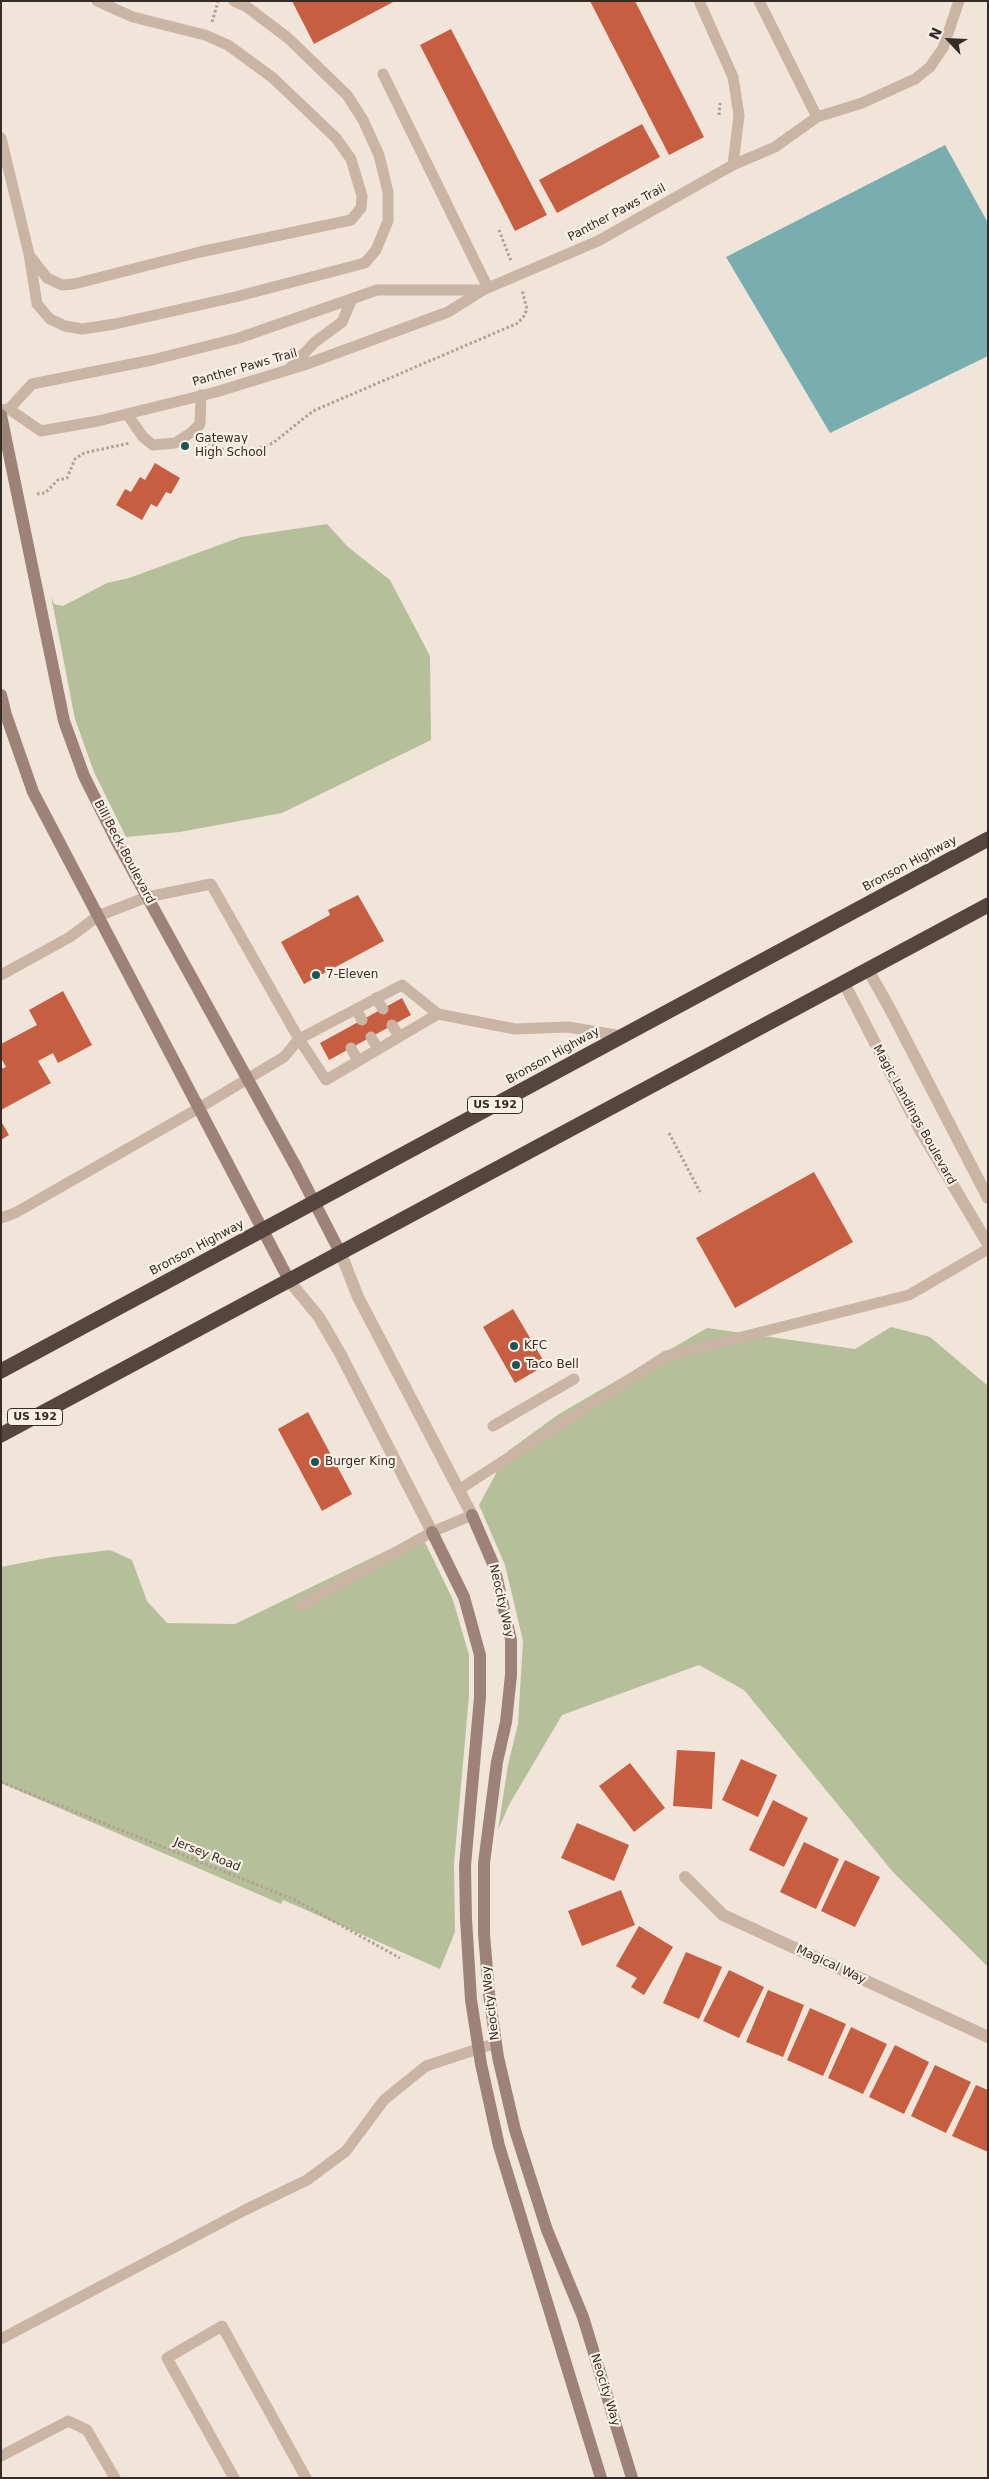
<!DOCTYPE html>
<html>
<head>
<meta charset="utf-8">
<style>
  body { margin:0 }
  #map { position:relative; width:989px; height:2479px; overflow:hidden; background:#f1e5da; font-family:"DejaVu Sans",sans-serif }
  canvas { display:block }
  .frame { position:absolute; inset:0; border:2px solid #352b27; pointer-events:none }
  .north { position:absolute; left:924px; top:15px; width:50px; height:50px; -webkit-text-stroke:4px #f9f0e6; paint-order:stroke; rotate:295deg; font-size:14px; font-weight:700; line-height:20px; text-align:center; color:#352b27 }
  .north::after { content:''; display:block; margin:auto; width:18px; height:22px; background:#352b27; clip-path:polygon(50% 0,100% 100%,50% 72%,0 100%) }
</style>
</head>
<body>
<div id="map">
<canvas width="989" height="2479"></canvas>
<div class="frame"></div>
<div class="north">N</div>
</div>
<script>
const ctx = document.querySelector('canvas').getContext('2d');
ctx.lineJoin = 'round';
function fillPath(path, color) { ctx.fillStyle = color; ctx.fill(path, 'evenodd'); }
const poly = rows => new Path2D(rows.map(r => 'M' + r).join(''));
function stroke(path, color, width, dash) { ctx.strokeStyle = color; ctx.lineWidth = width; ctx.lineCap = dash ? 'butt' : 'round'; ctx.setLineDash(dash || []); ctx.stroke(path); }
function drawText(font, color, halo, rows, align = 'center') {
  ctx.font = font + ' "DejaVu Sans",sans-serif'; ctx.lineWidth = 4.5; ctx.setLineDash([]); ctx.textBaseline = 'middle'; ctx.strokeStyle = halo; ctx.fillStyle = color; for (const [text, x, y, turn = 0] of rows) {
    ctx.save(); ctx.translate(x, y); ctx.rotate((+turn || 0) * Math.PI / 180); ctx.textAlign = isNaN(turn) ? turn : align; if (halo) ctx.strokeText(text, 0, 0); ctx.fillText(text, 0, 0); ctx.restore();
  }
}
fillPath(poly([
  [327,524,348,547,390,580,430,656,431,740,282,813,180,832,126,837,94,772,75,719,51,596,54,604,63,606,107,583,129,578,241,537],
  [891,1327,930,1337,988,1386,988,1967,892,1871,744,1690,699,1665,562,1715,509,1805,498,1830,508,1765,518,1724,523,1641,505,1565,479,1505,508,1451,559,1414,707,1328,855,1349],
  [421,1534,453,1600,469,1655,469,1696,454,1864,455,1932,440,1969,283,1900,281,1904,1,1783,1,1567,52,1557,110,1550,132,1560,147,1601,167,1623,235,1624]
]), '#b5c09a');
fillPath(poly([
  [945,145,988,223,988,356,830,433,726,257]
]), '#78aeaf');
fillPath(poly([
  [292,1,395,1,314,44],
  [590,1,635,1,704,137,669,155],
  [451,29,547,215,515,231,420,45],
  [642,124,660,157,557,213,539,180],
  [155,463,180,478,171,494,166,492,157,507,151,504,142,520,116,505,125,489,131,492,140,477,145,480],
  [358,895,384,941,304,984,281,942,330,915,328,910],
  [63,991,92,1045,58,1063,53,1053,38,1061,51,1083,1,1110,1,1069,6,1067,1,1058,1,1044,37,1025,29,1010],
  [402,998,411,1015,329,1060,320,1043],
  [1,1121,9,1135,1,1140],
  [814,1172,853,1242,735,1308,696,1238],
  [513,1309,546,1365,515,1383,483,1327],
  [308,1412,352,1494,322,1511,278,1429],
  [677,1750,715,1752,712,1809,673,1806],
  [741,1759,777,1775,758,1817,722,1800],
  [630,1763,665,1808,634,1832,599,1786],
  [773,1800,808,1818,784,1867,749,1850],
  [577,1823,629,1845,614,1881,561,1858],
  [804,1842,839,1859,816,1909,780,1892],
  [845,1860,880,1877,855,1927,821,1911],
  [621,1890,635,1925,582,1946,568,1911],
  [639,1926,673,1947,644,1995,631,1987,637,1978,616,1966],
  [686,1952,722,1967,699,2019,663,2003],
  [729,1970,764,1987,739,2038,703,2021],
  [768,1990,804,2005,783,2057,746,2042],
  [810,2008,846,2024,823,2076,787,2060],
  [851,2027,887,2044,863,2094,828,2078],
  [895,2045,929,2062,904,2114,869,2097],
  [935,2065,971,2082,946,2133,911,2116],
  [976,2085,988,2090,988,2152,952,2136]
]), '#c75e42');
stroke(poly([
  [212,22,218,2],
  [719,115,720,103],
  [499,230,511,261],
  [203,441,222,449,240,452,254,450,273,443,313,411,518,323,524,316,527,309,522,290],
  [37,494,45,493,58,480,67,478,75,459,84,453,130,443],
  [669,1133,700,1192],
  [1,1782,295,1900,400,1958]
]), '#b59f90', 3, [2.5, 2.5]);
stroke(poly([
  [699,1,733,77,739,115,733,165],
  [759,1,817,117],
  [383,74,488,288],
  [1,138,29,254,37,304,50,319,65,326,82,329,115,324,235,297,365,263,376,250,388,221,388,192,379,155,363,120,347,95,288,38,247,7,234,1],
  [30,256,47,278,62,285,74,284,200,252,351,220,361,208,362,196,351,159,336,138,273,78,228,45,205,35,133,17,97,1],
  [289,369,315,342,342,322,352,299],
  [9,409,41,431,98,421,216,392,304,365,448,312,483,290,598,241,733,165,775,147,817,117,862,103,915,79,930,67,943,48,959,1],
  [2,410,9,409,32,384,152,360,239,338,377,290,482,290],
  [127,414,143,437,153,445,175,443,192,432,200,424,201,395],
  [1,975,70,937,98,916,147,897,211,884,299,1039,402,985,438,1014],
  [376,998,383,1009],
  [356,1009,362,1020],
  [392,1025,399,1036],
  [371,1037,378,1049],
  [351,1048,358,1061],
  [1,1218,15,1213,199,1108,284,1057,299,1039,326,1080,438,1014,515,1029,568,1027,622,1036],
  [493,1426,574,1379],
  [460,1489,666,1356,909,1295,988,1249],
  [301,1605,432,1532,472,1515],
  [1,2339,245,2210,307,2180,346,2151,384,2100,426,2066,496,2043],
  [1,2456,68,2421,87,2430,115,2478],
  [234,2478,167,2358,222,2326,306,2478]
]), '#cab5a5', 11);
stroke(poly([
  [868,970,889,1007,988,1198],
  [844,983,920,1130,988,1244],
  [341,1254,358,1297,472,1515],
  [290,1282,319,1317,341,1355,432,1532],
  [685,1877,723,1915,988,2037]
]), '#cab5a5', 12);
stroke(poly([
  [1,415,64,721,84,776,117,842,296,1167,341,1254],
  [1,695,6,715,33,792,290,1282],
  [472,1515,494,1566,511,1640,511,1675,506,1722,497,1762,484,1863,484,1934,489,1994,498,2057,515,2130,547,2230,583,2317,632,2478],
  [432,1532,464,1597,480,1655,480,1697,465,1866,466,1919,471,2000,481,2064,499,2146,601,2478]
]), '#9d8377', 12);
stroke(poly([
  [1,1371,988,839],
  [1,1435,988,905]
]), '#56443e', 15);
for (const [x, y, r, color] of [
  [185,446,5,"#1c5557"],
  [316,975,5,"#1c5557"],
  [514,1346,5,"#1c5557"],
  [516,1365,5,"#1c5557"],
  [315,1462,5,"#1c5557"]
]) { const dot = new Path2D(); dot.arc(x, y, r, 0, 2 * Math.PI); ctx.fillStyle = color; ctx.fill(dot); stroke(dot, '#f9f0e6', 2); }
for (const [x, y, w] of [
  [495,1105,55],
  [35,1417,55]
]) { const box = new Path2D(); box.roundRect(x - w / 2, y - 8.5, w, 17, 4); ctx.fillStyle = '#f9f0e6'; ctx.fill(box); stroke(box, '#352b27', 1); }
drawText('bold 11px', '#352b27', null, [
  ["US 192",495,1105],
  ["US 192",35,1417]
]);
drawText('12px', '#352b27', '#f9f0e6', [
  ["Panther Paws Trail",617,213,-28],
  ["Panther Paws Trail",245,368,-16],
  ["Bill Beck Boulevard",124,852,62],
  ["Bronson Highway",910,864,-28],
  ["Bronson Highway",553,1056,-29],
  ["Magic Landings Boulevard",914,1115,61],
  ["Bronson Highway",197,1248,-28],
  ["Neocity Way",501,1601,77],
  ["Jersey Road",207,1855,22],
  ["Magical Way",831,1965,25],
  ["Neocity Way",491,2003,-97],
  ["Neocity Way",605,2390,73]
]);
drawText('12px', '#352b27', '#f9f0e6', [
  ["Gateway",195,439],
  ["High School",195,453],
  ["7-Eleven",326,975],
  ["KFC",524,1346],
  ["Taco Bell",526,1365],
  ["Burger King",325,1462]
], 'left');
</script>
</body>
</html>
